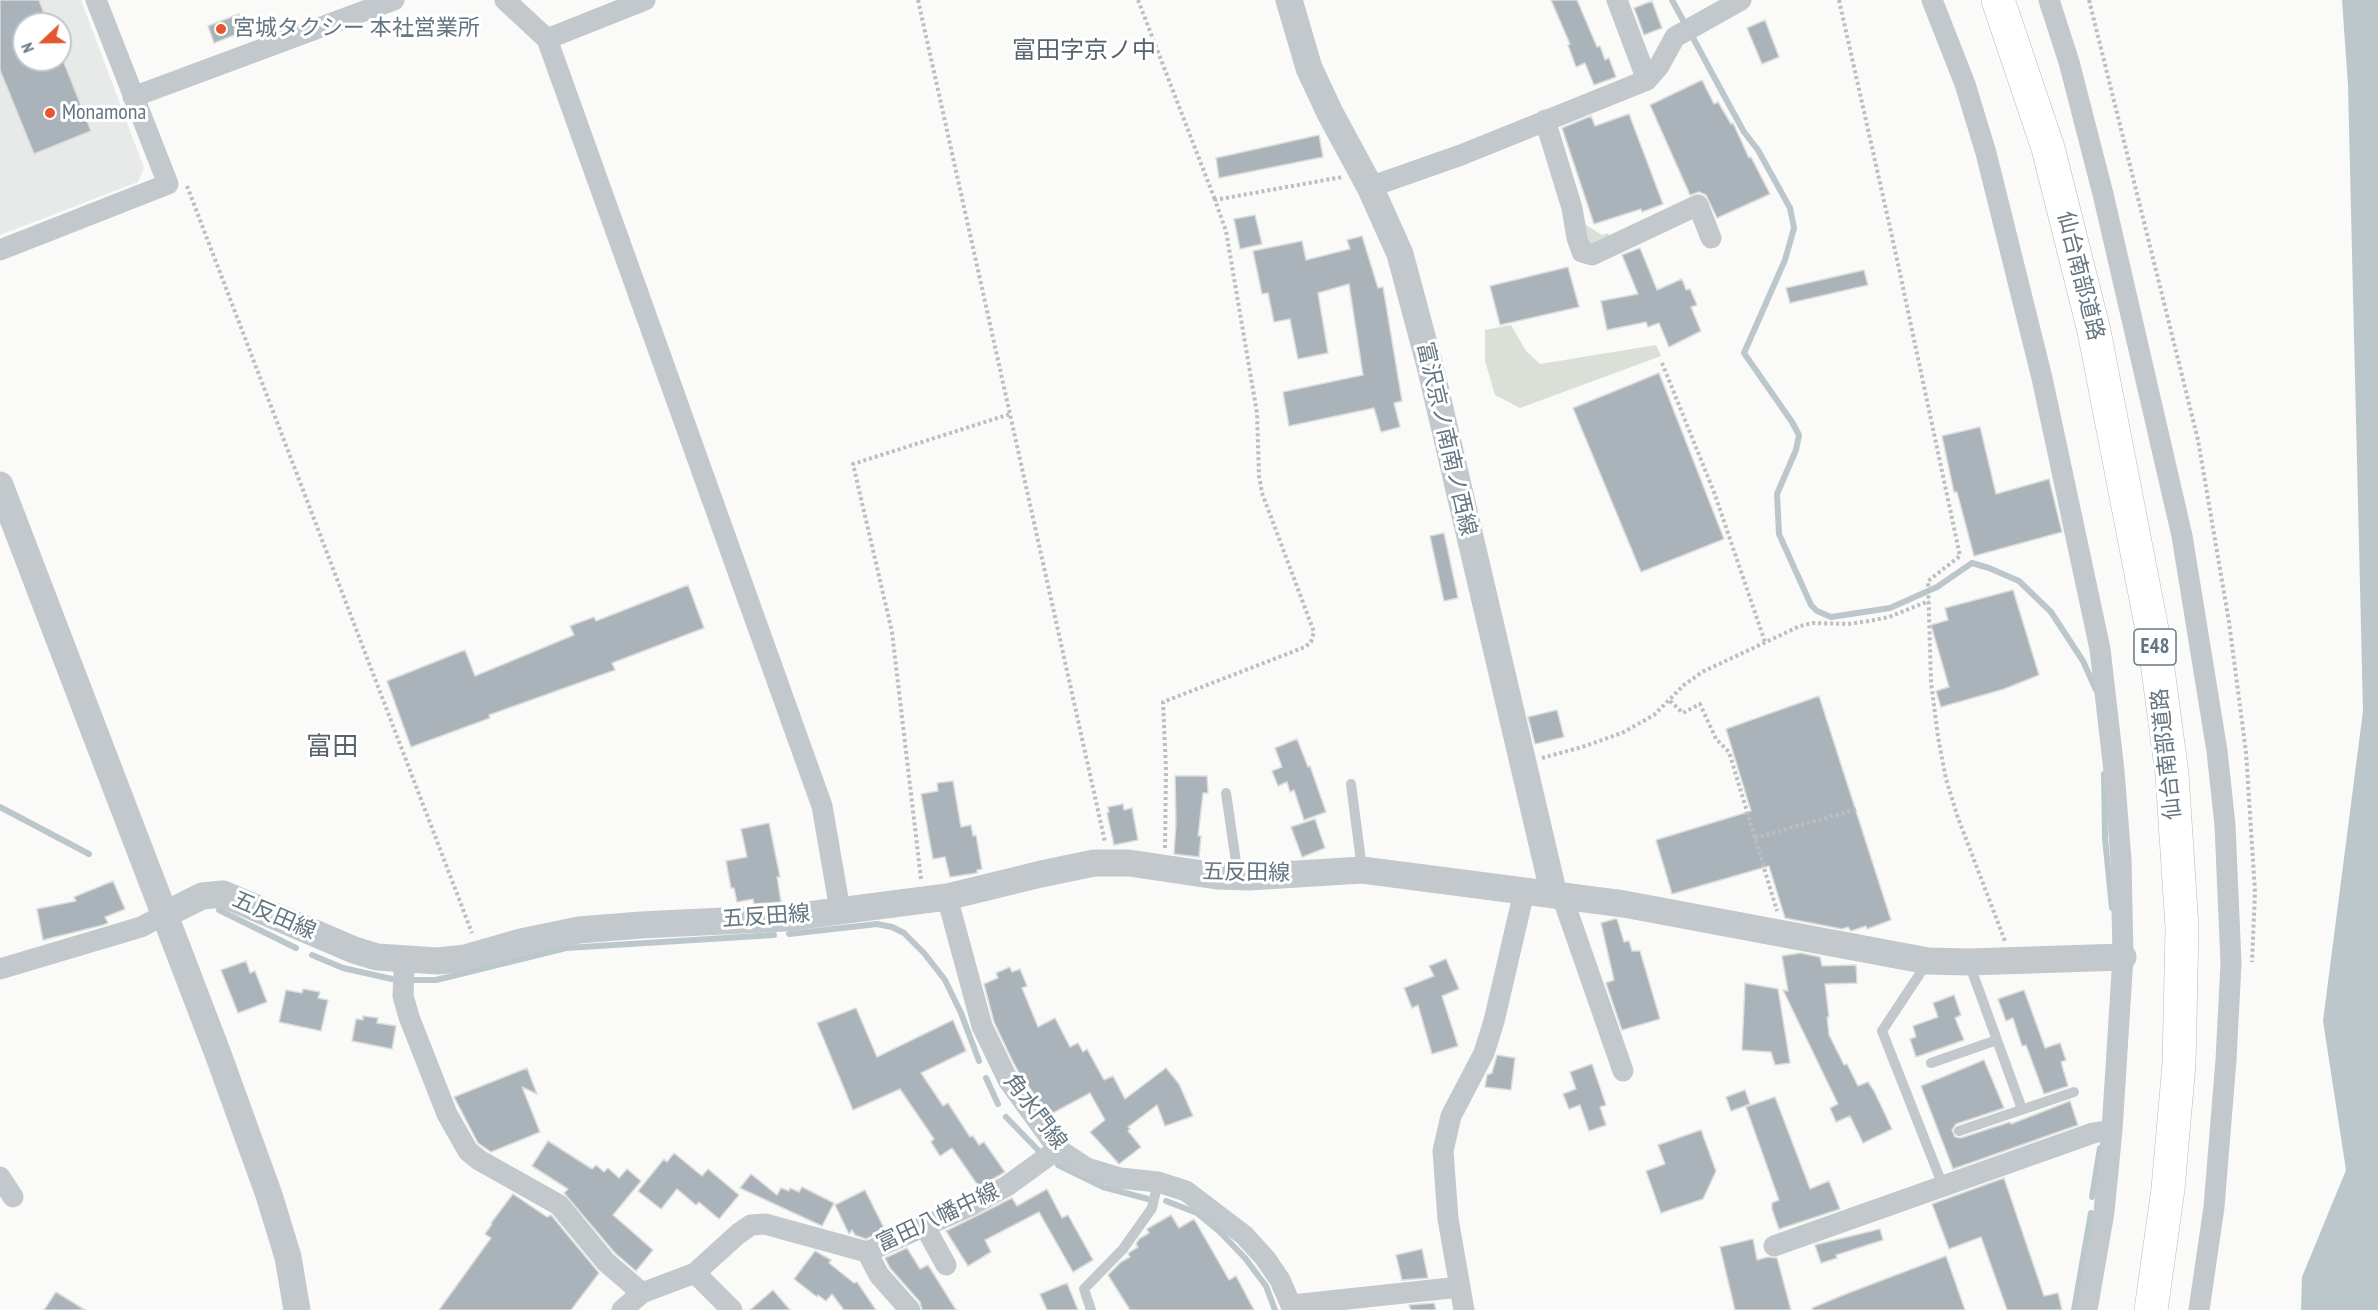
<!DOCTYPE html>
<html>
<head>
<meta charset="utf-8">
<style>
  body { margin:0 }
  #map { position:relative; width:2378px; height:1310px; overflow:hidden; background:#fafaf8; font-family:"PT Sans Narrow",sans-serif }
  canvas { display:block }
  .north { position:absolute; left:12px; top:12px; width:60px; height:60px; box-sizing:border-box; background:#fff; border:2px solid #c1c8cd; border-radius:50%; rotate:248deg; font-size:16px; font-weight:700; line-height:24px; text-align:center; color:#657683 }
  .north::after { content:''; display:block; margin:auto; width:21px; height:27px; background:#e4572e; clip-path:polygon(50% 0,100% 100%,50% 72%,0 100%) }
</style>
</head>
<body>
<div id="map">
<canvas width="2378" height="1310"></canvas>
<div class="north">N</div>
</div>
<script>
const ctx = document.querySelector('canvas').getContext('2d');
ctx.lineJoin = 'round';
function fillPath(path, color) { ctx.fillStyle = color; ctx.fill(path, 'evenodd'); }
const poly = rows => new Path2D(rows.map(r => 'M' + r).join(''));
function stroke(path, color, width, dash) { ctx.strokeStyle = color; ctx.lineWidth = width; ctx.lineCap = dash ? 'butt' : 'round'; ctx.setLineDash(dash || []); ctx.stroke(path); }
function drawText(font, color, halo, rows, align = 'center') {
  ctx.font = font + ' "PT Sans Narrow","Noto Sans JP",sans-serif'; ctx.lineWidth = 6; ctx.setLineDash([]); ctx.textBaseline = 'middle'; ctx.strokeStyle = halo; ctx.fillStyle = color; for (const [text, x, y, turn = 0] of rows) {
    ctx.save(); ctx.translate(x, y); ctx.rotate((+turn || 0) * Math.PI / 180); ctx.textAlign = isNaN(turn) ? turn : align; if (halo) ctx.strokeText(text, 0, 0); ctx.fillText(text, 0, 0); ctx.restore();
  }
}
fillPath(poly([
  [0,0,81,0,144,168,138,182,0,235],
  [24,24,60,24,60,60,24,60]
]), '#e8e9e9');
fillPath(poly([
  [1558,134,1586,225,1602,235,1608,233,1611,241,1592,251],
  [1511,325,1526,351,1540,364,1656,345,1661,356,1520,408,1495,395,1485,361,1485,330]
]), '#dadfd7');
fillPath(poly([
  [2342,0,2378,0,2378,1310,2301,1310,2302,1277,2346,1170,2323,1021,2363,711,2348,85]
]), '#bbc7cb');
stroke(poly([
  [1672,0,1684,22],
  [1692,36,1727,101,1744,132,1758,150,1790,208,1794,228,1785,260,1744,353,1792,422,1799,435,1796,450,1777,494,1779,534,1811,605,1817,611,1831,617,1890,608,1937,587,1972,563,1989,568,2019,581,2051,612,2083,661,2096,690],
  [2104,774,2105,838,2112,908],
  [0,807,89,854],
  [219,910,296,948],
  [789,934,877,924,892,927,904,933,924,953,945,980,961,1013,979,1061],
  [312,955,343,968,392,979],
  [412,980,436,980,566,948,774,935],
  [986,1078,998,1104],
  [1006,1117,1038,1150],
  [1058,1165,1103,1187,1148,1199],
  [2092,1197,2100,1148],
  [1166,1201,1197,1213,1220,1232,1245,1258,1266,1286,1275,1310],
  [2074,1310,2091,1213]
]), '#bbc7cb', 6);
const building = poly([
  [0,0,39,0,48,24,24,24,24,60,63,60,91,131,34,154,0,70,0,0],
  [1551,0,1577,0,1597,47,1600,46,1605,60,1609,58,1616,77,1594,85,1585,63,1576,67,1568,45,1570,44,1551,0],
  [1652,1,1662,28,1644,35,1634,8,1652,1],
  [239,14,245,31,214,43,208,26,239,14],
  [1765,20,1779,57,1762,64,1747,28,1765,20],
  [1702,80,1714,104,1718,102,1731,124,1733,123,1749,158,1751,157,1770,194,1717,218,1706,195,1699,192,1690,195,1650,105,1702,80],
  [1629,114,1663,204,1642,212,1641,209,1594,224,1562,128,1591,116,1595,126,1629,114],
  [1319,135,1323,157,1219,178,1216,158,1319,135],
  [1255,215,1262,244,1240,249,1234,219,1255,215],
  [1362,236,1378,288,1383,287,1402,401,1394,403,1400,427,1381,432,1374,408,1289,426,1283,392,1363,375,1349,284,1318,293,1328,353,1298,359,1290,319,1274,322,1268,293,1262,294,1253,251,1302,241,1306,260,1350,249,1347,240,1362,236],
  [1640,248,1657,290,1682,279,1686,290,1690,289,1697,305,1691,307,1701,331,1669,347,1659,323,1648,327,1646,322,1607,330,1601,301,1638,294,1622,255,1640,248],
  [1568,267,1579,307,1500,325,1490,286,1568,267],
  [1864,270,1868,285,1790,303,1786,288,1864,270],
  [1659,373,1724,539,1641,572,1573,408,1659,373],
  [1980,427,1996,494,2049,479,2062,532,1974,556,1957,492,1954,492,1942,436,1980,427],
  [1444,533,1458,598,1444,601,1430,536,1444,533],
  [688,585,704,628,612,663,615,670,489,715,490,718,411,747,387,681,465,650,475,676,574,635,570,626,594,617,596,621,688,585],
  [2013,590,2039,675,2004,689,1941,707,1936,691,1949,687,1931,625,1948,620,1945,608,2013,590],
  [1819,696,1891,920,1867,929,1866,926,1851,931,1848,927,1842,929,1785,918,1769,866,1672,894,1656,840,1751,811,1726,729,1819,696],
  [1557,710,1564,737,1535,744,1528,717,1557,710],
  [1297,739,1308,767,1310,766,1326,812,1304,820,1294,790,1290,792,1287,782,1278,786,1272,771,1282,767,1275,748,1297,739],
  [1175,776,1207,776,1208,793,1203,793,1198,836,1201,836,1199,857,1174,854,1176,823,1175,776],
  [953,781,961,827,971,825,973,836,976,835,982,869,977,870,977,873,950,877,945,857,933,859,921,794,938,791,937,783,953,781],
  [1123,804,1124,810,1132,808,1138,840,1114,845,1107,813,1109,812,1108,807,1123,804],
  [1315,819,1325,848,1302,857,1291,827,1315,819],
  [769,823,780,877,777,877,781,902,754,904,753,899,737,902,734,888,731,888,726,861,747,857,741,829,769,823],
  [113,881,125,909,105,917,108,923,103,925,43,940,37,909,76,901,74,897,113,881],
  [1615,919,1617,919,1624,942,1629,941,1632,951,1640,951,1660,1019,1622,1030,1606,983,1614,980,1601,923,1615,919],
  [1800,953,1820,957,1822,966,1856,965,1857,983,1825,984,1829,1017,1827,1017,1829,1035,1844,1065,1847,1064,1858,1086,1868,1082,1874,1091,1892,1129,1863,1143,1850,1116,1836,1122,1830,1108,1838,1104,1783,990,1788,991,1782,956,1800,953],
  [1446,959,1459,989,1442,996,1458,1046,1432,1054,1418,1005,1412,1008,1404,988,1434,976,1429,966,1446,959],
  [246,961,250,973,255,971,267,1002,238,1013,221,970,246,961],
  [1010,967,1012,972,1020,969,1027,986,1022,988,1038,1027,1055,1018,1070,1047,1078,1043,1083,1052,1087,1049,1104,1080,1113,1076,1125,1099,1166,1068,1179,1084,1193,1116,1165,1126,1157,1105,1128,1127,1130,1129,1128,1131,1141,1147,1119,1164,1090,1132,1105,1120,1090,1093,1049,1115,1021,1076,1013,1062,994,1022,984,984,998,978,996,973,1010,967],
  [1745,983,1778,989,1790,1063,1775,1065,1771,1052,1742,1050,1745,983],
  [303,989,320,992,318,998,328,1000,321,1031,279,1022,286,990,302,993,303,989],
  [2024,990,2045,1048,2060,1043,2066,1060,2061,1062,2068,1086,2044,1094,2026,1045,2022,1046,2013,1018,2006,1021,1998,999,2024,990],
  [1954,995,1961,1015,1955,1018,1964,1040,1916,1057,1910,1039,1916,1037,1913,1026,1938,1017,1933,1003,1954,995],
  [856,1008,877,1057,953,1020,966,1051,921,1073,943,1106,948,1103,970,1137,973,1136,979,1145,984,1142,1005,1172,979,1187,952,1148,940,1156,931,1142,934,1139,900,1089,853,1110,817,1023,856,1008],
  [363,1016,378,1018,377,1023,396,1026,392,1049,352,1041,356,1019,363,1020,363,1016],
  [1497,1055,1515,1058,1511,1090,1485,1087,1487,1075,1492,1073,1497,1055],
  [1984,1060,2004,1108,1956,1124,1952,1130,1955,1137,1961,1138,2010,1122,2011,1124,2070,1101,2078,1125,1953,1169,1921,1086,1984,1060],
  [1592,1064,1606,1105,1600,1107,1606,1125,1589,1131,1580,1105,1569,1109,1563,1094,1576,1089,1570,1072,1592,1064],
  [527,1068,537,1094,522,1087,540,1132,491,1152,478,1143,454,1097,527,1068],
  [1745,1090,1750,1104,1731,1111,1726,1097,1745,1090],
  [1775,1097,1810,1189,1829,1181,1840,1209,1779,1229,1772,1209,1772,1203,1779,1200,1746,1107,1775,1097],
  [1701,1130,1716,1171,1703,1199,1661,1213,1646,1171,1665,1164,1658,1145,1701,1130],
  [548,1141,592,1169,596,1165,604,1172,608,1168,619,1178,627,1169,641,1181,613,1215,653,1250,636,1271,615,1253,564,1193,568,1189,532,1166,548,1141],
  [674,1153,702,1176,708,1169,739,1195,719,1219,699,1202,696,1205,677,1189,661,1209,638,1191,664,1159,667,1162,674,1153],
  [751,1174,777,1195,781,1188,789,1191,790,1188,799,1192,802,1187,834,1203,822,1226,740,1188,751,1174],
  [2004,1178,2044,1296,2058,1293,2062,1310,2007,1310,1981,1237,1949,1249,1932,1204,2004,1178],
  [1047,1189,1062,1218,1068,1215,1093,1260,1073,1272,1039,1212,985,1240,991,1252,968,1266,946,1231,1012,1198,1017,1206,1047,1189],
  [865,1190,885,1230,866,1239,855,1235,852,1230,849,1234,835,1205,865,1190],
  [513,1194,547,1217,551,1215,599,1273,571,1310,439,1310,491,1238,485,1234,492,1224,491,1223,513,1194],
  [1171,1215,1179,1228,1194,1219,1229,1280,1236,1276,1254,1310,1130,1310,1108,1275,1121,1262,1130,1257,1128,1254,1130,1252,1138,1247,1136,1244,1139,1239,1149,1233,1147,1229,1171,1215],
  [1880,1229,1883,1240,1836,1255,1837,1258,1821,1263,1815,1245,1880,1229],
  [1753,1239,1757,1260,1768,1257,1777,1258,1791,1310,1735,1310,1720,1247,1753,1239],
  [907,1248,920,1269,928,1265,956,1310,922,1310,920,1302,890,1268,885,1258,907,1248],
  [1422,1249,1428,1278,1402,1280,1396,1255,1422,1249],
  [815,1251,831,1260,829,1263,854,1283,857,1282,876,1310,844,1310,832,1294,826,1301,818,1295,817,1297,794,1279,815,1251],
  [1946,1256,1965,1310,1813,1310,1812,1308,1846,1294,1946,1256],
  [1067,1283,1078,1310,1047,1310,1040,1294,1067,1283],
  [773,1290,790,1310,750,1310,773,1290],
  [56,1292,85,1310,44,1310,56,1292],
  [1434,1303,1436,1310,1411,1310,1409,1305,1434,1303]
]);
fillPath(building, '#aab3b9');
stroke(building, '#dcdcda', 1.5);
const motorway = poly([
  [1998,0,2048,148,2094,331,2154,640,2172,774,2182,928,2179,1064,2168,1189,2151,1310]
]);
stroke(motorway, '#b4b9bd', 34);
stroke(poly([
  [918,0,1105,842],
  [1138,0,1215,200],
  [1839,0,1895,250,1960,556,1928,581,1931,682,1938,737,1946,779,1958,818,2005,941],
  [2089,0,2198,440,2229,622,2246,752,2255,892,2252,962],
  [187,186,472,933],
  [1662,363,1714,492,1765,642],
  [1670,701,1683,713,1700,704,1716,739,1729,752,1777,911],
  [1542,758,1582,747,1622,733,1654,715,1684,685,1702,672,1800,626,1813,623,1848,624,1869,621,1889,617,1929,601],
  [1755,838,1857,809],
  [1165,848,1166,770,1163,702,1305,647,1311,642,1314,632,1262,493,1259,476,1257,413,1226,231,1215,200,1342,177],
  [921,879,892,632,853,464,1010,414]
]), '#bbbfc2', 4, [3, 3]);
stroke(poly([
  [1351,784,1362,869],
  [1226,793,1238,876],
  [1927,963,1882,1031,1943,1186],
  [1969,963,2022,1109],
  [1931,1063,1997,1040],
  [1959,1131,2074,1092],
  [1091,1310,1084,1289,1123,1249,1152,1208,1158,1182]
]), '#c3c8cc', 10);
stroke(poly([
  [505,0,547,39,822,806,840,910],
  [1617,0,1647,80],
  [1932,0,1965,84,1986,153,2042,378,2100,649,2114,771,2121,860,2123,957,2112,1130,2104,1212,2087,1310],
  [2049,0,2069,62,2103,194,2182,536,2217,751,2225,825,2231,963,2226,1060,2214,1207,2199,1310],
  [547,39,645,0],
  [133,97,394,0],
  [1545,120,1572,208,1577,238,1582,252,1592,255,1698,205,1711,238],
  [1370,187,1461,155,1647,80,1659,66,1675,37,1741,0],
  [0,250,168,184,96,0],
  [1562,896,1623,1071],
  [947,897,982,1026,1008,1080,1058,1149,1087,1168,1120,1178,1158,1182,1186,1191,1244,1235,1265,1258,1280,1280,1293,1310],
  [409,960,404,970,403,996,409,1017,447,1114,468,1151,479,1160,559,1205,606,1262,642,1293],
  [0,969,141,927,164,915],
  [0,1177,13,1197],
  [925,1227,946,1265],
  [1774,1246,2093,1133,2112,1130],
  [867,1252,879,1275,910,1310],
  [695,1273,732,1310],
  [1292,1305,1460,1287],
  [622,1310,642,1293,695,1273,738,1234,751,1225,765,1224,867,1252,968,1207,1007,1186,1058,1149],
  [1464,1310,1448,1219,1443,1151,1451,1116,1484,1053,1494,1021,1524,892]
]), '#c3c8cc', 21);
stroke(poly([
  [1289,0,1309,68,1330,113,1370,187,1400,254,1430,366,1554,895],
  [0,485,218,1054,269,1195,288,1257,297,1310],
  [164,915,202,896,223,894,354,950,377,957,438,961,465,958,521,942,579,930,641,925,785,918,947,897,1041,874,1094,863,1129,863,1217,876,1249,877,1362,870,1624,904,1928,961,1969,962,2123,957]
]), '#c3c8cc', 27);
stroke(motorway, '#fff', 33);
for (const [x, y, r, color] of [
  [221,29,6,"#e4572e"],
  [50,113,6,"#e4572e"]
]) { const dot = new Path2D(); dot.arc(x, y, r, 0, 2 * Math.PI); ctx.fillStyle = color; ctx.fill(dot); stroke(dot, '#fff', 2); }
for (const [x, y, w] of [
  [2155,647,42]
]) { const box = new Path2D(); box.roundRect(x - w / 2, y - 18, w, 36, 4.5); ctx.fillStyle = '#fff'; ctx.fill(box); stroke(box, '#657683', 1.5); }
drawText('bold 21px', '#657683', null, [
  ["E48",2155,647]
]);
drawText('22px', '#657683', '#fff', [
  ["宮城タクシー 本社営業所",233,29],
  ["Monamona",62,113]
], 'left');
drawText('22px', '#657683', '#fff', [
  ["仙台南部道路",2080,276,76],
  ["富沢京ノ南南ノ西線",1446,439,77],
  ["仙台南部道路",2167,754,-96],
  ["五反田線",1246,873,1],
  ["五反田線",274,916,23],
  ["五反田線",766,917,-4],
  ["角水門線",1035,1112,53],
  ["富田八幡中線",938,1218,-25]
]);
drawText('24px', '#57646e', '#fff', [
  ["富田字京ノ中",1084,51]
]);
drawText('26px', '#57646e', '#fff', [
  ["富田",332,748]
]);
</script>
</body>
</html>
